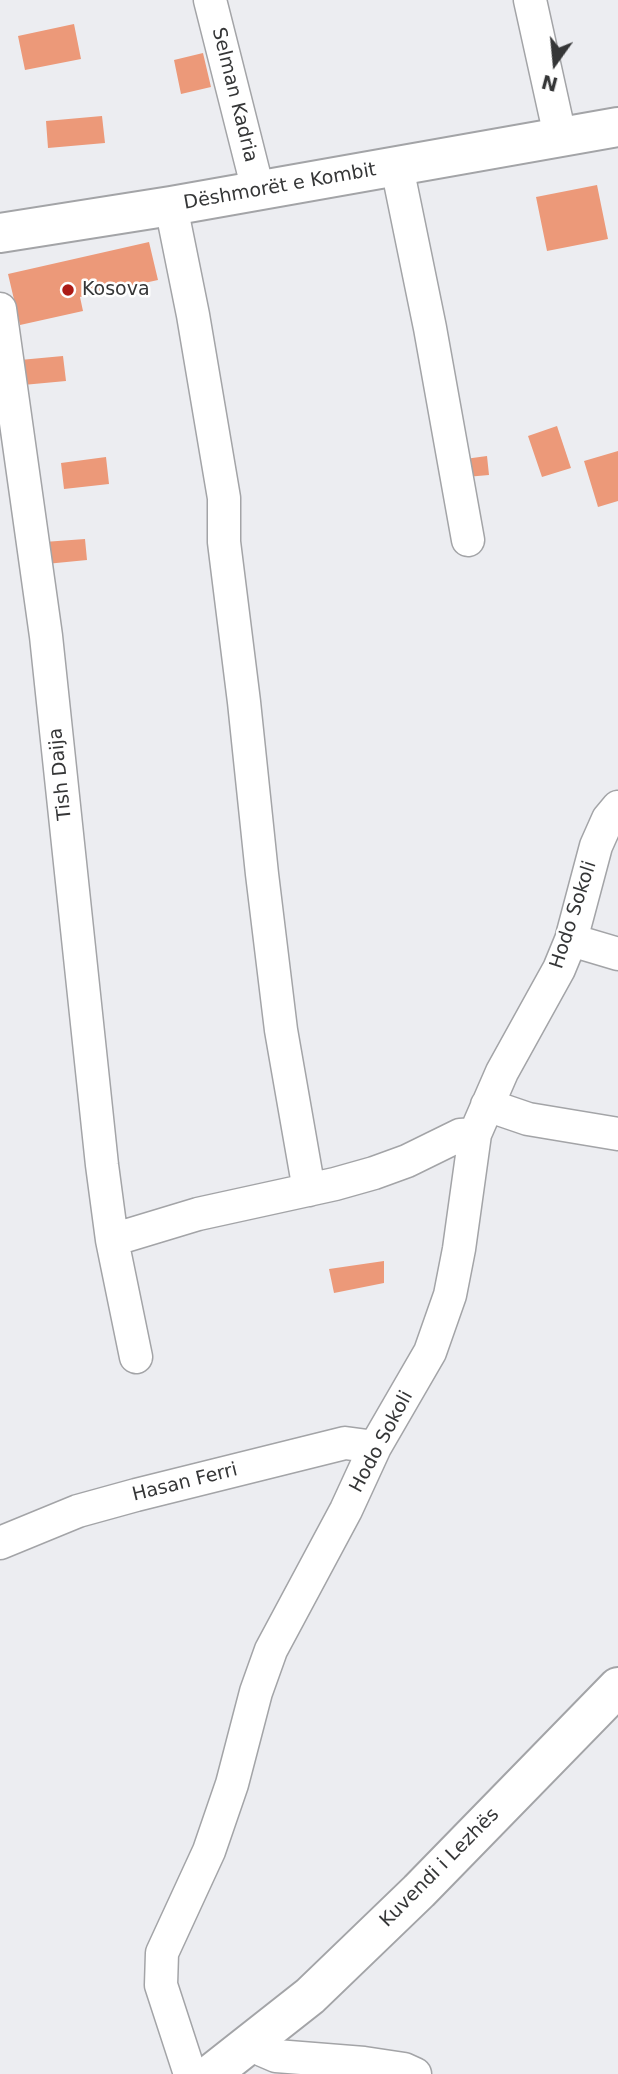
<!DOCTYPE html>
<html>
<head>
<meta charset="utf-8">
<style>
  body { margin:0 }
  #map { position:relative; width:618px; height:2074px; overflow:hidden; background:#ecedf1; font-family:"DejaVu Sans",sans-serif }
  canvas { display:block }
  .north { position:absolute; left:520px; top:28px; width:70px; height:70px; -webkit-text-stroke:5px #fff; paint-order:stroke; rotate:195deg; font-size:19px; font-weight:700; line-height:28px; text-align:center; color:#353637 }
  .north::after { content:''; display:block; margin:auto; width:24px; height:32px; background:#353637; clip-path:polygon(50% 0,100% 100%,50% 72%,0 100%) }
</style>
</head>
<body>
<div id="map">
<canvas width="618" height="2074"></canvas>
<div class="north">N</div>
</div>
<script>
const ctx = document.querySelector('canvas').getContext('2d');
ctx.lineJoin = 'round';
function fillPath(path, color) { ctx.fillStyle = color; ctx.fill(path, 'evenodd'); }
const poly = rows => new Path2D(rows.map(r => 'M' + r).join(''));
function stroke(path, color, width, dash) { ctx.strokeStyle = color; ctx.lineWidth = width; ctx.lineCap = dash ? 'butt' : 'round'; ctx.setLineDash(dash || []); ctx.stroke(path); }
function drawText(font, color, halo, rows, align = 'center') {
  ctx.font = font + ' "DejaVu Sans",sans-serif'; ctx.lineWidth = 5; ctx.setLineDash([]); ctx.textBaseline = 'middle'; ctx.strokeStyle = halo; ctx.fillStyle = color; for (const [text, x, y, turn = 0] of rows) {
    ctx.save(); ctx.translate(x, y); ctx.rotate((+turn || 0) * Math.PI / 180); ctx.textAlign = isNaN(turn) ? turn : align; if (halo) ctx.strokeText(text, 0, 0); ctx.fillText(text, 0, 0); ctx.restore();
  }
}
fillPath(poly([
  [74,24,81,59,25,70,18,36],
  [203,53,211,87,181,94,174,60],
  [102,116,105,143,48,148,46,121],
  [597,185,608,239,547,251,536,197],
  [149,242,158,280,80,297,83,311,20,325,8,274],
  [63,356,66,381,23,385,20,360],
  [557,426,571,468,542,477,528,436],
  [618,451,618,501,598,507,584,461],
  [487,456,489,475,466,477,465,459],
  [106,457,109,484,64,489,61,463],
  [85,539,87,560,46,564,44,542],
  [384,1261,384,1283,334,1293,329,1269]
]), '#ec9979');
const minor = poly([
  [210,0,258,190],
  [530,0,560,136],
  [397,167,430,328,468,540],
  [171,206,193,315,224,498,224,542,244,702,262,874,281,1030,309,1190],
  [0,309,46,636,102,1165,112,1240,136,1357],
  [571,940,618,954],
  [487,1105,528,1119,618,1134],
  [112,1240,198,1214,335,1184,374,1173,407,1161,460,1135,475,1134],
  [0,1543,78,1511,136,1495,345,1443,375,1447],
  [255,2041,262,2050,276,2056,364,2063,404,2069,415,2074],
  [190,2074,161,1985,162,1953,209,1851,232,1784,256,1692,271,1650,346,1510,375,1447,430,1352,450,1295,459,1249,475,1134,502,1072,559,969,571,940,596,846,608,819,618,807]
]);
const tertiary = poly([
  [211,2074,310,1996,419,1891,618,1687]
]);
const secondary = poly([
  [0,233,171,206,618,127]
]);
stroke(minor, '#a3a4a7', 35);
stroke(tertiary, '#a3a4a7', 42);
stroke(secondary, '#a3a4a7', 42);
stroke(minor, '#fff', 32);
stroke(tertiary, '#fff', 38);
stroke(secondary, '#fff', 38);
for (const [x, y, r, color] of [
  [68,290,7,"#ac1b16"]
]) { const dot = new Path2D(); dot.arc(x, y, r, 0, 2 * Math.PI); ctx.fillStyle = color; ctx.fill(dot); stroke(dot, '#fff', 2.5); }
drawText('19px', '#353637', '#fff', [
  ["Selman Kadria",234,95,76],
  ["Dëshmorët e Kombit",280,187,-10],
  ["Tish Daija",61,774,-96],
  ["Hodo Sokoli",574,915,-72],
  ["Hodo Sokoli",382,1442,-62],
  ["Hasan Ferri",185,1483,-14],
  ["Kuvendi i Lezhës",440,1868,-45]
]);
drawText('19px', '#353637', '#fff', [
  ["Kosova",82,290]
], 'left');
</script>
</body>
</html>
